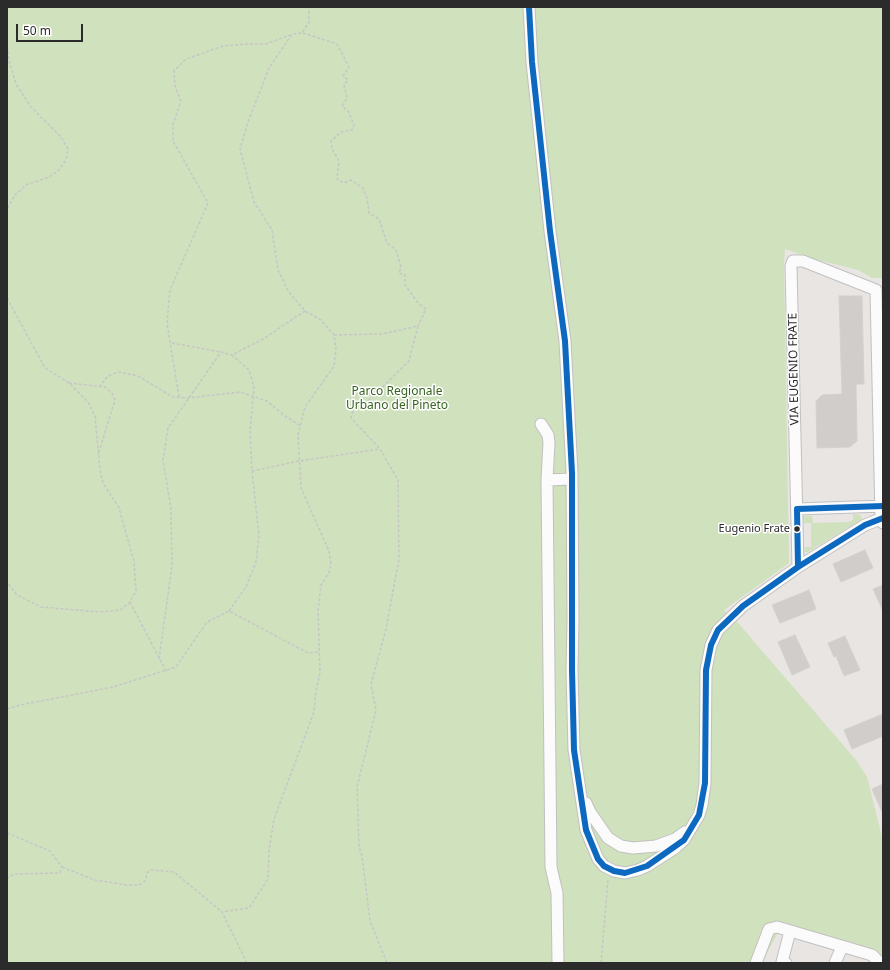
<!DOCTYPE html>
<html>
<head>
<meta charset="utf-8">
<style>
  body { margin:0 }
  #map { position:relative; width:890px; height:970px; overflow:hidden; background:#e8e5e2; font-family:"Noto Sans",sans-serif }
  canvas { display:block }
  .frame { position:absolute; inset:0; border:8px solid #2b2b2b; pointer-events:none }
  .scale { position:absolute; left:16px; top:24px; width:67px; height:18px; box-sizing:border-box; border:2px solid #2b2b2b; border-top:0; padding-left:5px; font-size:12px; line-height:14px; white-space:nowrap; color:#2b2b2b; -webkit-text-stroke:3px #fff; paint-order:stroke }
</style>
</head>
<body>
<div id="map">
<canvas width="890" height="970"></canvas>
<div class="frame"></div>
<div class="scale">50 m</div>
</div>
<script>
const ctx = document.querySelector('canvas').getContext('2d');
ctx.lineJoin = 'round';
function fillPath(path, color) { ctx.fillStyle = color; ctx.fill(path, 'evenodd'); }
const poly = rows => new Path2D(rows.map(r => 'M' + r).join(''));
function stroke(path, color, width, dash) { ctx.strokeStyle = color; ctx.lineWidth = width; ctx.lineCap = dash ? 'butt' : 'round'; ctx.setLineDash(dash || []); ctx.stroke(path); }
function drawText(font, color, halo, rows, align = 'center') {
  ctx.font = font + ' "Noto Sans",sans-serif'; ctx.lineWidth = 3; ctx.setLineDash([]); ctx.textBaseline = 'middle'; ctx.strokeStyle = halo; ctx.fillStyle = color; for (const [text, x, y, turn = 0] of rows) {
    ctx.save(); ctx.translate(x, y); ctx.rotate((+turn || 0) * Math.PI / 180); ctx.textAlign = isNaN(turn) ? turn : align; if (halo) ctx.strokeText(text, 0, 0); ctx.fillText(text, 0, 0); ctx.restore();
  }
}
fillPath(poly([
  [7,7,883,7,883,281,881,278,872,278,858,270,814,259,785,249,784,263,789,563,724,610,739,624,856,760,867,777,883,841,883,958,879,954,783,923,762,963,7,963],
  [853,514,860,515,862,519,808,552,804,552,805,547,811,547,811,523,804,523,803,516,812,516,813,523,849,522,853,520]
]), '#d0e1bd');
const building = poly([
  [839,296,862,296,864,384,856,384,857,441,850,447,817,448,816,401,822,395,842,394,839,296],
  [865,550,873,568,841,582,833,564,865,550],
  [883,585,883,611,873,589,883,585],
  [809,590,816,609,780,623,772,605,809,590],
  [795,635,810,667,792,675,778,642,795,635],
  [845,636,860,670,844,676,836,656,834,657,828,643,845,636],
  [883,714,883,736,852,749,844,730,883,714],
  [883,784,883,814,872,789,883,784]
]);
fillPath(building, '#d0cdcb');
stroke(building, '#d3d1ce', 1);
const minor = poly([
  [529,7,532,62,550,231,565,341,572,473,573,621,572,670,574,750,586,830,598,859,604,866,614,871,625,873,638,870,647,866,675,848,684,840,699,815,702,805,705,783,706,670,711,645,718,630,743,606,798,567,865,525,883,518],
  [541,424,548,435,549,442,547,480],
  [797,509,883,506],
  [798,567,791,266,793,261,803,261,876,290,881,518,883,523],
  [586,803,590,812,608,838,621,846,633,848,656,846,675,839,685,832],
  [558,963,557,893,551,867,547,480,572,479],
  [756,963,769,929,777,927,872,955,880,963],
  [786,963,782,962,790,931],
  [835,963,842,947]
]);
stroke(minor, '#c1c0c0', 13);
stroke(poly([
  [303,33,337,44,349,67,343,76,348,80,344,85,347,98,342,106,348,111,354,125,352,130,341,132,331,141,332,149,339,161,337,179,344,183,351,180,363,188,367,198,369,213,379,219,387,243,396,250,401,267,399,273,405,275,405,285,419,304,426,309,418,326],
  [7,41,9,61,16,84,31,107,61,137,68,149,66,160,58,171,49,177,26,185,15,195,7,209],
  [7,298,45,368,69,383,88,402,95,416,100,470,103,483,119,508,125,530,134,561,136,591,130,602,120,610,100,612,41,607,17,595,7,582],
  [334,335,382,334,418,326,409,361,365,404,355,404,351,418,380,449,398,480,399,559,386,629,371,684,376,710,357,787,359,847,362,856,370,921,387,963],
  [172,343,221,352],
  [69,383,105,387,112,393,115,400,98,455],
  [99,387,108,376,118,372,138,376,173,397,188,398,240,392,267,401,285,416,301,426],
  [179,397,167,323,170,290,208,203,173,141,173,124,181,101,175,86,174,71,186,59,223,46,247,44,266,44,290,35],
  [252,471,299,461,380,449],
  [130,602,166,671],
  [229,611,246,587,256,562,259,535,252,471,250,431,254,387,249,370,232,355,263,339,305,311],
  [159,659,172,566,171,509,163,460,168,428,221,352,232,355],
  [7,709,20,705,113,687,176,667,207,622,229,611,308,653,319,652],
  [7,833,50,851,62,867,60,873,14,874,7,878],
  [62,867,95,880,126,885,139,885,145,881,147,873,151,870,174,872,222,912],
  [247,963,222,912,249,908,268,879,269,851,274,819,314,712,316,690,320,673,318,611,321,585,329,573,331,564,329,551,301,488,298,435,305,407,334,366,336,350,334,335,321,320,305,311,288,291,278,270,272,230,254,202,240,149,248,122,269,68,292,34,302,33,309,22,309,7],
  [601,963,608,879]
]), '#c6c6c6', 1.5, [3, 2]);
stroke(minor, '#fcfbfb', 11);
stroke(poly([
  [529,7,532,62,550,231,565,341,572,473,572,670,574,750,586,830,598,859,604,866,614,871,625,873,647,866,684,840,699,815,705,783,706,670,711,645,718,630,743,606,798,567,865,525,883,518],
  [798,567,797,509,883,506]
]), '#0c69bf', 6);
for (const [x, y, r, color] of [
  [797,529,3.5,"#2b2b2b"]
]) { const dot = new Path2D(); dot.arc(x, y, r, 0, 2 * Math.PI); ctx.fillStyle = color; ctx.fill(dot); stroke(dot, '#fff', 1.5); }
drawText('11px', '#2b2b2b', '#fff', [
  ["Eugenio Frate",790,529]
], 'right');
drawText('12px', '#2b2b2b', '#fff', [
  ["VIA EUGENIO FRATE",794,369,-91]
]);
drawText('12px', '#376320', '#fff', [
  ["Parco Regionale",397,392],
  ["Urbano del Pineto",397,406]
]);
</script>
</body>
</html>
